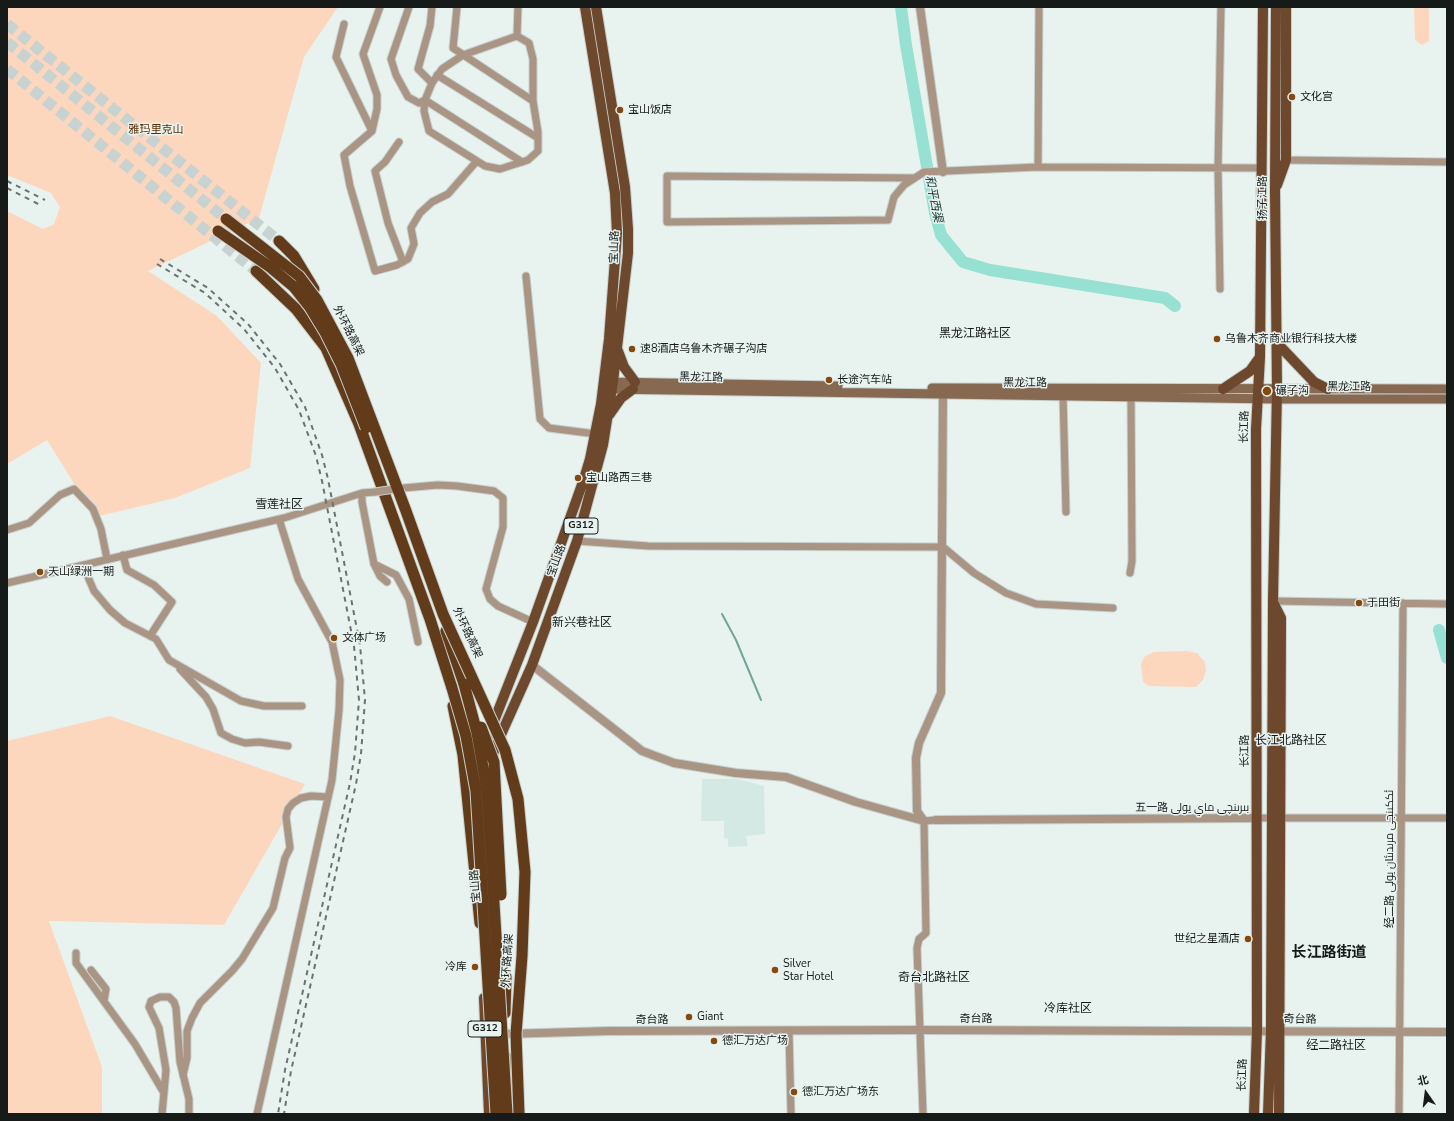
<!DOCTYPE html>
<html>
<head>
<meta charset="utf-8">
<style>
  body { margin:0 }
  #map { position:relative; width:1454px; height:1121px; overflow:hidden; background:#e8f3f0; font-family:"Nunito Sans","Noto Sans SC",sans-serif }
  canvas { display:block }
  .frame { position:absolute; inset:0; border:8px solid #161a19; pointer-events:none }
  .north { position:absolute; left:1406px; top:1073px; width:40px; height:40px; -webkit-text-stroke:3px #e8f3f0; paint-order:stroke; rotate:346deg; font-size:11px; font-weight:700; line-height:16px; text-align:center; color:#161a19 }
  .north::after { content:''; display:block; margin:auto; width:14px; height:18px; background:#161a19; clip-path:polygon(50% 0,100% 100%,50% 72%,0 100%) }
</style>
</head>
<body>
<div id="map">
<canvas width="1454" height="1121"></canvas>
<div class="frame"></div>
<div class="north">北</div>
</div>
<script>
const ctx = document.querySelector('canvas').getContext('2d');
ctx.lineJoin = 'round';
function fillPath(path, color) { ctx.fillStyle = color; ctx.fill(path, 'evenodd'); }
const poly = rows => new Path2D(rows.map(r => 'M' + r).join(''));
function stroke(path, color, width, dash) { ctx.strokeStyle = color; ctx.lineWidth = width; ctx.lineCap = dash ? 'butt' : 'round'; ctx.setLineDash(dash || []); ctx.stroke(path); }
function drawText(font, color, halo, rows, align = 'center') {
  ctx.font = font + ' "Nunito Sans",Cairo,"Noto Sans SC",sans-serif'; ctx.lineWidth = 3; ctx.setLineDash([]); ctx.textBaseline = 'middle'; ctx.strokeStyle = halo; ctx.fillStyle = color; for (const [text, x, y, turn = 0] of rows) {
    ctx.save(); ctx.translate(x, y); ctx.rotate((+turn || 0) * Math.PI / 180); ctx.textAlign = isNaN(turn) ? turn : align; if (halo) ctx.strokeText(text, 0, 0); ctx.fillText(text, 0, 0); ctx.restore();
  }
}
fillPath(poly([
  [702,779,737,779,764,786,765,834,746,836,748,846,728,847,728,839,724,838,724,821,701,821]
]), '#d5e9e4');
fillPath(poly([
  [7,7,338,7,304,57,259,218,148,271,217,316,261,363,250,468,175,498,95,517,47,440,7,464,7,211,43,229,54,224,60,207,51,193,7,175],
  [1414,7,1429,7,1429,41,1422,45,1415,40],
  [1186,651,1197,653,1205,662,1206,671,1203,680,1196,687,1149,686,1143,682,1141,665,1144,657,1154,652],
  [110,716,305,784,224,925,49,921,102,1067,102,1114,7,1114,7,741]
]), '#fcd7be');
stroke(poly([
  [722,614,736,640,761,700]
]), '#70a59a', 2);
stroke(poly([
  [901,7,906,45,935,213,941,235,963,262,990,270,1165,298,1175,306],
  [1439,630,1447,658]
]), '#96e1d2', 12);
stroke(poly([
  [7,24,279,241],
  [7,42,226,219],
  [7,69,256,271]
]), '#c8d2d0', 11, [11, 5.5]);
const minor = poly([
  [380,7,363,54,377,95,377,109,372,131,344,155,350,186,375,271,397,265,408,259,414,244,411,228,420,213,432,202,448,194,476,162],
  [409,7,391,59,396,75,408,97,419,103,425,100,522,162],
  [457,7,453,48,533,101],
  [344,24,336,57,372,131],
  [517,36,529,43,533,59,533,101,538,132,538,151,528,160,500,169,485,166,429,131,424,111,425,100,432,83,442,69,463,55,517,36],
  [517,36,518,7],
  [437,75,538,138],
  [432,83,418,69,430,26,432,7],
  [399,142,385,162,375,171,388,223,403,262],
  [1286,160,1447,162],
  [1038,167,1039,7],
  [914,178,667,176,667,222,888,220,894,197,904,185,924,172,1038,167,1262,168],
  [526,276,540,419,549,428,596,434],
  [1220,289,1218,168,1221,7],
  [1063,395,1066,512],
  [403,488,438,485,457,486,494,491,503,498,503,527,486,589,490,599,498,606,533,622],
  [375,492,362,493,362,502,374,564,380,576,387,582],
  [7,530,29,523,60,495,74,489,93,509,101,529,107,559],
  [577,541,648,546,943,547,974,573,1006,593,1036,604,1113,608],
  [123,555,127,570,154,585,172,602,150,636],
  [374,564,396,575,409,599,418,642],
  [83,565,94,591,110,610,125,623,156,639,169,660,241,701,264,706,302,706],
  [1130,573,1132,561,1131,396],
  [7,583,284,518,362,493],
  [1273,601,1447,604],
  [180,669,206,697,213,709,221,733,232,739,245,743,259,742,288,746],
  [1257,818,1447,818],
  [76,953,76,963,135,1044,164,1093],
  [91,970,106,989,104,1001],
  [789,1031,791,1114],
  [183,1075,187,1058,187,1031,192,1018,200,1003,232,971,242,959,273,908,285,858,290,848,286,817,288,809,293,803,301,798,311,796,328,797],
  [162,1114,166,1070,159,1028,149,1007,151,1001,160,997,169,997,174,1002,176,1008,180,1062,189,1099,189,1114],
  [257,1114,332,780,339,710,340,680,332,642,298,579,279,519],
  [923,1114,917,948,919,939,926,933,924,821,936,820],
  [1399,1114,1403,603]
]);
const tertiary = poly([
  [920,7,943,172],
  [532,665,642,751,674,763,736,773,786,777,856,802,924,821],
  [936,820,1257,818],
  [924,821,917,811,916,758,919,743,941,693,943,389],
  [505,1034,609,1031,920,1030,1447,1032]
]);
const secondary = poly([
  [606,382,838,386],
  [932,388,1447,389],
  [606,389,1276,399,1447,399]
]);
const primary = poly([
  [1277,185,1286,160,1286,7],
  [1276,342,1314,382,1328,389],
  [618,351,624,367,635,382],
  [1223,389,1250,371,1260,357],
  [609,415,621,398,633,389],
  [1274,604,1281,618,1279,1114],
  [485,744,533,622,584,479,590,459,601,404,609,339,617,233,615,193,585,7],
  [487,782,489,766,495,748,532,665,577,541,603,445,613,382,628,253,628,229,625,187,596,7],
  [484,998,489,1114],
  [508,1058,514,1112],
  [1254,1114,1257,1030,1256,429,1260,357,1263,7],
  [1268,1114,1271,1030,1273,601,1277,389,1275,191,1276,7]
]);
const trunk = poly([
  [279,241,294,256,314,289],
  [256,271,296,309,326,348,359,424,430,619,452,688],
  [446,631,464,684],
  [453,706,463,755,480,923],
  [505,1013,506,977]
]);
stroke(minor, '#c6d0ce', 9);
stroke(tertiary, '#c6d0ce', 10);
stroke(secondary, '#c6d0ce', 11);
stroke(primary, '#c6d0ce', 12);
stroke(trunk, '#c6d0ce', 13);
stroke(minor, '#aa9484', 7);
stroke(tertiary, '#aa9484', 8);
stroke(secondary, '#876851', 9);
stroke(primary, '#6e482c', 10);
stroke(trunk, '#623b1a', 11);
stroke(poly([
  [7,181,45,200],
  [7,188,42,206],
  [160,259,208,288,248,324,280,364,305,407,322,455,328,479,360,645,365,700,361,754,356,784,291,1071,284,1114],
  [157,264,205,293,244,329,275,368,299,410,316,456,322,481,354,646,359,700,355,753,350,783,285,1070,278,1114]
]), '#6b7270', 2, [5, 5]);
const minorBridge = poly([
  [375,492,401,488]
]);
const trunkBridge = poly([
  [226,219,299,276,317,300,348,358,406,511,443,614,505,750,518,799,525,872,522,956,516,1034,519,1114],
  [218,231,270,267,294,287,309,306,326,334,341,364,366,428],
  [464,684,477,733,487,790,507,1114],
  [452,688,466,736,476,791,496,1114],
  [481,727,494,762,501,895]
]);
stroke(minorBridge, '#c6d0ce', 9, []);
stroke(trunkBridge, '#c6d0ce', 13, []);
stroke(minorBridge, '#aa9484', 7);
stroke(trunkBridge, '#623b1a', 11);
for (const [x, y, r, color] of [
  [1292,97,4,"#87480d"],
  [620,110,4,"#87480d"],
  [1217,339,4,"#87480d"],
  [632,349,4,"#87480d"],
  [829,380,4,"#87480d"],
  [1267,391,5,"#87480d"],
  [578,478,4,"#87480d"],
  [40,572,4,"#87480d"],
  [1359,603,4,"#87480d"],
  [334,638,4,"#87480d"],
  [1248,939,4,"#87480d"],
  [475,967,4,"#87480d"],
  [775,970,4,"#87480d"],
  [689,1017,4,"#87480d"],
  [714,1041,4,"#87480d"],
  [794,1092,4,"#87480d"]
]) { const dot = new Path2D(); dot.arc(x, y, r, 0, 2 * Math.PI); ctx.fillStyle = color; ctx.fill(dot); stroke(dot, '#e8f3f0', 1.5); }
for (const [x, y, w] of [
  [581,526,34],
  [485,1029,34]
]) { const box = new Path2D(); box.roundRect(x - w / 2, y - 8, w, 16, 3); ctx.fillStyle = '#e8f3f0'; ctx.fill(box); stroke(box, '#161a19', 1); }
drawText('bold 10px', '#161a19', null, [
  ["G312",581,526],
  ["G312",485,1029]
]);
drawText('11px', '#161a19', '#e8f3f0', [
  ["文化宫",1300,97],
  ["宝山饭店",628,110],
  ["乌鲁木齐商业银行科技大楼",1225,339],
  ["速8酒店乌鲁木齐碾子沟店",640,349],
  ["长途汽车站",837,380],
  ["碾子沟",1276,391],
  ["宝山路西三巷",586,478],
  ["天山绿洲一期",48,572],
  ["于田街",1367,603],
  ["文体广场",342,638],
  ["世纪之星酒店",1240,939,"right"],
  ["Silver",783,964],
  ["Star Hotel",783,977],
  ["冷库",467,967,"right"],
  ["Giant",697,1017],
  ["德汇万达广场",722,1041],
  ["德汇万达广场东",802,1092]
], 'left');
drawText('11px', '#5e2f02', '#e8f3f0', [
  ["雅玛里克山",156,130]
]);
drawText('11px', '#161a19', '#e8f3f0', [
  ["扬子江路",1263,198,-90],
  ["宝山路",615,247,-88],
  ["外环路高架",348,331,63],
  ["黑龙江路",701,378,1],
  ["黑龙江路",1025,383],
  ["黑龙江路",1349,387],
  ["长江路",1245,427,-89],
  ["宝山路",557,561,-70],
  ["外环路高架",467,633,65],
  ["长江路",1245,751,-90],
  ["五一路 بىرىنچى ماي يولى",1192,808],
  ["经二路 ئككىنجى مرىدىئان يولى",1390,859,-90],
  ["宝山路",476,886,-95],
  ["外环路高架",508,961,-86],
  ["奇台路",976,1019],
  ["奇台路",652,1020],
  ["奇台路",1300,1020,1],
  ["长江路",1243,1075,-88]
]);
drawText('italic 12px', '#143731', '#e8f3f0', [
  ["和平西渠",933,199,79]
]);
drawText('12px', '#161a19', '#e8f3f0', [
  ["黑龙江路社区",975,334],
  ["雪莲社区",279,505],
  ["新兴巷社区",582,623],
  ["长江北路社区",1291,741],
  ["奇台北路社区",934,978],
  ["冷库社区",1068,1009],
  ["经二路社区",1336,1046]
]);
drawText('bold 15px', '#161a19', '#e8f3f0', [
  ["长江路街道",1329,953]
]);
</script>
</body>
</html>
